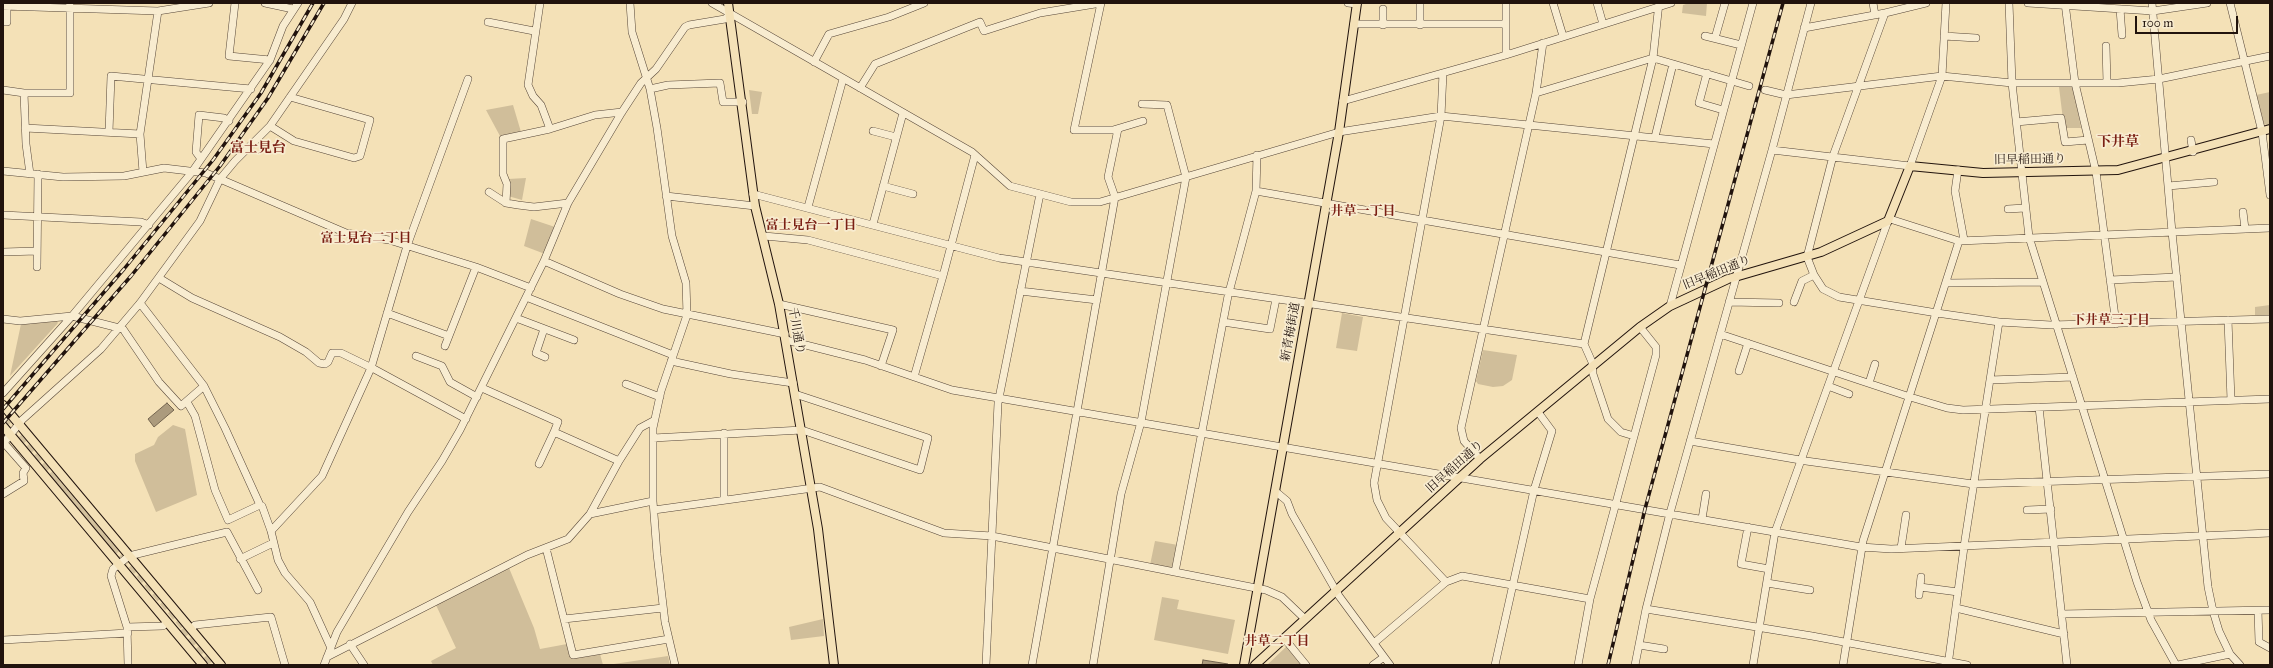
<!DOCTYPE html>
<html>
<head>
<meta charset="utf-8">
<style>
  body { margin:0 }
  #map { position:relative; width:2273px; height:668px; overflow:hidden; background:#f4e1b7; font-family:"IM FELL Great Primer",serif }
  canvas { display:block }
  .frame { position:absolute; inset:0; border:4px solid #21130d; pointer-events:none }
  .scale { position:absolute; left:2135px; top:16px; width:103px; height:18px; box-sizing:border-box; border:2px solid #21130d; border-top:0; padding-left:5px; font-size:12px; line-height:14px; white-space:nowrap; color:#21130d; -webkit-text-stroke:3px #f8ecd0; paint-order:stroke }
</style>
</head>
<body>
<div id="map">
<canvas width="2273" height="668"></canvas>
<div class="frame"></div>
<div class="scale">100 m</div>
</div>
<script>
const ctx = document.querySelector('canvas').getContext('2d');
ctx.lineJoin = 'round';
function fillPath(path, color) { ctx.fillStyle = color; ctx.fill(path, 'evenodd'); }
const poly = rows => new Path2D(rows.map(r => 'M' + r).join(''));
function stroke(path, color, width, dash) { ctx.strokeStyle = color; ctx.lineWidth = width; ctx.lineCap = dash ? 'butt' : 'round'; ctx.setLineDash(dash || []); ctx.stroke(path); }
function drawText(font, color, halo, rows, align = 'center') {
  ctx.font = font + ' "IM FELL Great Primer","Noto Serif JP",serif'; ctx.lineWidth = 3.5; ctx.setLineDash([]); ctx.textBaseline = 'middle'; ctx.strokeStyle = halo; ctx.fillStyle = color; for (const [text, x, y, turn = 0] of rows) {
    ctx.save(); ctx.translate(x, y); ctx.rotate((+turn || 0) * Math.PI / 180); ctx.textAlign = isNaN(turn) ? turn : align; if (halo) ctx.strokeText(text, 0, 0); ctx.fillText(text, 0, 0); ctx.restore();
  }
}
fillPath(poly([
  [1689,3,1707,3,1706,16,1682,13,1683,5],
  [2059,87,2073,87,2081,128,2064,128],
  [749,90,762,92,758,114,752,114],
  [2270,92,2270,125,2267,125,2264,124,2256,95],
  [513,105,521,132,500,136,486,110],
  [526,178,522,200,508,196,508,179],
  [531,219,555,227,545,254,524,246],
  [2270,305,2270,315,2255,315,2255,307],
  [1342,313,1363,317,1357,351,1336,348],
  [56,320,58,323,10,376,21,324],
  [1483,350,1517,355,1512,380,1503,386,1493,387,1478,384,1476,381],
  [173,425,185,429,197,495,156,512,135,461,135,454,154,445,158,437],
  [56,472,117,549,112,553,50,476],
  [1155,541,1178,545,1173,569,1150,565],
  [509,568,534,628,540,649,567,644,570,659,600,654,603,665,433,665,431,661,456,648,436,605],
  [1162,597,1179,600,1177,609,1235,620,1228,654,1154,640],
  [823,619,824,636,791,640,789,627],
  [1287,646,1302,665,1267,665],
  [668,656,670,665,607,665]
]), '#d0be9a');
const water = poly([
  [167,403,174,410,154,427,148,419,167,403],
  [1203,660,1228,664,1228,665,1202,665,1203,660]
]);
fillPath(water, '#ac9b7d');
stroke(water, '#746550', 1);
stroke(poly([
  [3,419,125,563],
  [124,556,189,632],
  [181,630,210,665]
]), '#d4c29e', 8, [8, 4]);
const minor = poly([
  [235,3,229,56,270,60],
  [265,3,293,9],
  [540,3,528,85,533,96,541,105,550,129],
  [630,3,632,32,650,89,657,128,672,236,686,283,687,315,661,391,653,428,653,501,657,554,665,622,675,665],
  [712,3,972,152,1010,186,1071,202,1100,202,1339,132,1441,116,1714,144],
  [1101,3,1074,130,1113,130,1143,121],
  [1348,3,1357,4],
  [1420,3,1420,25],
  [1553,3,1563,36],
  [1597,3,1603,24],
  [1873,3,1875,15],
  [2009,3,2012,83,2029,237,2137,582,2151,620,2176,665],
  [2028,3,2153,11,2207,3],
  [2065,3,2075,83,2096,172,2116,324],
  [2152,3,2172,232,2208,587,2213,611,2219,631,2230,654,2240,665],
  [2230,3,2262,132,2270,195],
  [3,6,158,11,209,3],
  [2120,9,2122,35],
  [1885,13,1833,156,1807,257,1814,275,1823,289,1839,297,1937,313,1999,322,2051,325,2270,319],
  [3,22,7,22,7,6],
  [488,22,534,31],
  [1354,24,1506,24],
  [1383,25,1383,9],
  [1804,28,1885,13,1926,3],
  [1705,36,1741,45],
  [1944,36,1976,38],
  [1715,38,1725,3],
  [2106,46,2107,83],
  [1506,55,1506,3],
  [814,62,829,34,889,17,924,3],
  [1443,73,1441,116,1374,483,1377,500,1386,518,1446,582],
  [1707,73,1699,103,1723,110],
  [860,88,875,64,980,22,984,31,1040,13,1101,3],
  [650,89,668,85,720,83,723,102,743,102],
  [3,90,24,93,70,93,70,3],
  [1765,90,1786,95,1942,76,2012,83,2118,83,2159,79,2270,56],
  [24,93,26,144,30,174],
  [1536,93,1653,58,1749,86],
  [1343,101,1506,55,1671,3],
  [2016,122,2061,118,2065,142,2088,140],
  [270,126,294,141,354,158,360,156,370,120,290,97],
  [25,128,140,134],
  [873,131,896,137],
  [109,132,111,76,251,89],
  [1655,137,1673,64],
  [2191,140,2193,152],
  [1772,150,1910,166,1942,76,1946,3],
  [201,159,196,152,199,115,224,118,229,121],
  [1958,170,1955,191,1964,240],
  [3,171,63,177,124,176,164,168,206,173,346,233,389,240,476,267,531,288],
  [143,172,140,134,158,11],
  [883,186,913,194],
  [2168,186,2214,182],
  [1256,191,1680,265],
  [489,192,506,203,518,205,534,207,568,203],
  [753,194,999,258,1584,344],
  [666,196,755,206],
  [506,203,507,184,503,174,503,139,550,129,595,115,622,112],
  [808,207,843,79],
  [2008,209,2025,208],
  [2243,212,2245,229],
  [3,215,141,222,149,225],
  [1890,219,1959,241,2270,228],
  [873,224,903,113],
  [764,236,808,240,943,276],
  [3,252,37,251],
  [544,261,620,294,663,309,785,334],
  [37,267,38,174],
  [159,278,192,298,280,337,306,352,319,363,325,364,328,362,332,353,341,353,374,369,466,419],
  [2110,280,2177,277],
  [1946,283,2043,282],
  [1020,291,1097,300],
  [526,297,673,355],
  [1729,302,1779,303],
  [1794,302,1802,281,1814,275],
  [140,303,204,386,225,428,260,505,262,506,271,531,278,560,285,573,310,602,331,648],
  [779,304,893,330,881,366],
  [1670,306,1753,3],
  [387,313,449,336],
  [516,318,574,340],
  [3,319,20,321,72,316,123,329,159,382,181,406,204,386],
  [2228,320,2231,400],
  [1223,322,1270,329,1276,299],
  [544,329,536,353,545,357],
  [1720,334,1910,397,1947,408,1963,410,2270,399],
  [786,340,865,360,952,390,1861,547,1891,549,2270,533],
  [445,346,476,267],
  [416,356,442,366,450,382,477,397],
  [671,361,731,374,793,383],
  [1739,371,1748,343],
  [914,377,943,276,975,155],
  [1990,380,2073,377],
  [1869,383,1875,364],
  [626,384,660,397],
  [1828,386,1849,394],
  [482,388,558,422,554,432],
  [3,393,72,316,192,172,270,60,283,26,298,3],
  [187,402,195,416,215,490,228,520,260,505],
  [2039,407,2067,665],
  [724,433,724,500],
  [1634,436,1621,432,1608,419,1593,374,1592,362,1584,344,1653,58,1659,3],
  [653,438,802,430,920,470,928,438,795,394],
  [1690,441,1806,461,1973,484,2270,474],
  [3,444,22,420,101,349,140,303,200,221,220,179,235,161,270,126,344,19,352,3],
  [1480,459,1464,441,1461,428,1536,93,1543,43],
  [539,464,554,432,619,461],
  [1275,491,1287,501,1292,514,1339,596,1390,665],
  [3,494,24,481,23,473,26,468,4,443],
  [654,510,820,487,944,533,992,536,1266,590,1282,597,1305,619],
  [2027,510,2051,509],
  [590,514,619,461,640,428,653,421],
  [1702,519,1706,494],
  [1748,527,1741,564,1769,569],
  [271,531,322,476,371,368,407,246,468,79],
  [546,548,573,655,669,639],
  [1901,548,1906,515],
  [240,559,273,543],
  [1175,572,1228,296,1256,191,1257,155],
  [1767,583,1810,590],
  [1920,587,1958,592],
  [1919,595,1921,577],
  [1956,608,2064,634],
  [1646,609,1812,636,1967,665],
  [2258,611,2259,642,2270,648],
  [2061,614,2270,610],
  [564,619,663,608],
  [127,627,163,626,167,622],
  [191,629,195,625,271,617,285,665],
  [1284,638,1306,665],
  [3,640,128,633],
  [1374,643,1446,582,1462,576,1590,599],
  [350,644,364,665],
  [1639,645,1664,649],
  [327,657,527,555,568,539,590,514,653,501],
  [128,665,127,627,111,576,113,569,129,556,227,532,258,590],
  [324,665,337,632,408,512,442,461,460,430,544,261,568,203,622,112,641,83,656,69,685,27,689,25,725,19,730,14],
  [986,665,998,403,1040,194],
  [1032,665,1115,197,1108,177,1118,129],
  [1093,665,1121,494,1141,422,1186,177,1167,105,1142,104],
  [1373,665,1384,657],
  [1495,665,1534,490,1552,431,1538,412],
  [1578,665,1590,599,1656,355,1656,347,1640,327],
  [1635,665,1646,609,1670,513,1772,150,1811,3],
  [1753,665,1775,532,1888,221],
  [1843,665,1863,541,1959,241],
  [1948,665,1965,540,1999,322],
  [2178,665,2230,654]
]);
const major = poly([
  [728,3,755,206,779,304,818,529,834,665],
  [3,405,221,665],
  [3,426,203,665],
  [1244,665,1339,132,1357,3],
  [1255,665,1480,459,1640,327,1670,306,1728,279,1821,252,1888,221,1910,166,1983,173,2118,170,2270,129]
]);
stroke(minor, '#564638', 8);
stroke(major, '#21130d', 10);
stroke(minor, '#f8ecd0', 7);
stroke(major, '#f4e1b7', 8);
const rail = poly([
  [3,409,124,269,213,160,261,93,313,3],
  [3,423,131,276,220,166,268,98,324,3],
  [1608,665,1645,509,1783,3]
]);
stroke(rail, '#21130d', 3.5);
stroke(rail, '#f8ecd0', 2, [6]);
drawText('12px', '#21130d', '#f8ecd0', [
  ["旧早稲田通り",2030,160,-1],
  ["旧早稲田通り",1717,273,-22],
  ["千川通り",796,331,80],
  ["新青梅街道",1291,332,-80],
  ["旧早稲田通り",1455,467,-42]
]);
drawText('bold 13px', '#7a1f14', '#f8ecd0', [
  ["井草一丁目",1363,212],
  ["富士見台一丁目",811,226],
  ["富士見台二丁目",366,239],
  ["下井草三丁目",2111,321],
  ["井草二丁目",1277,642]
]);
drawText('bold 14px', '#7a1f14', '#f8ecd0', [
  ["下井草",2118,143],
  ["富士見台",258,149]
]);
</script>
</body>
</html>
